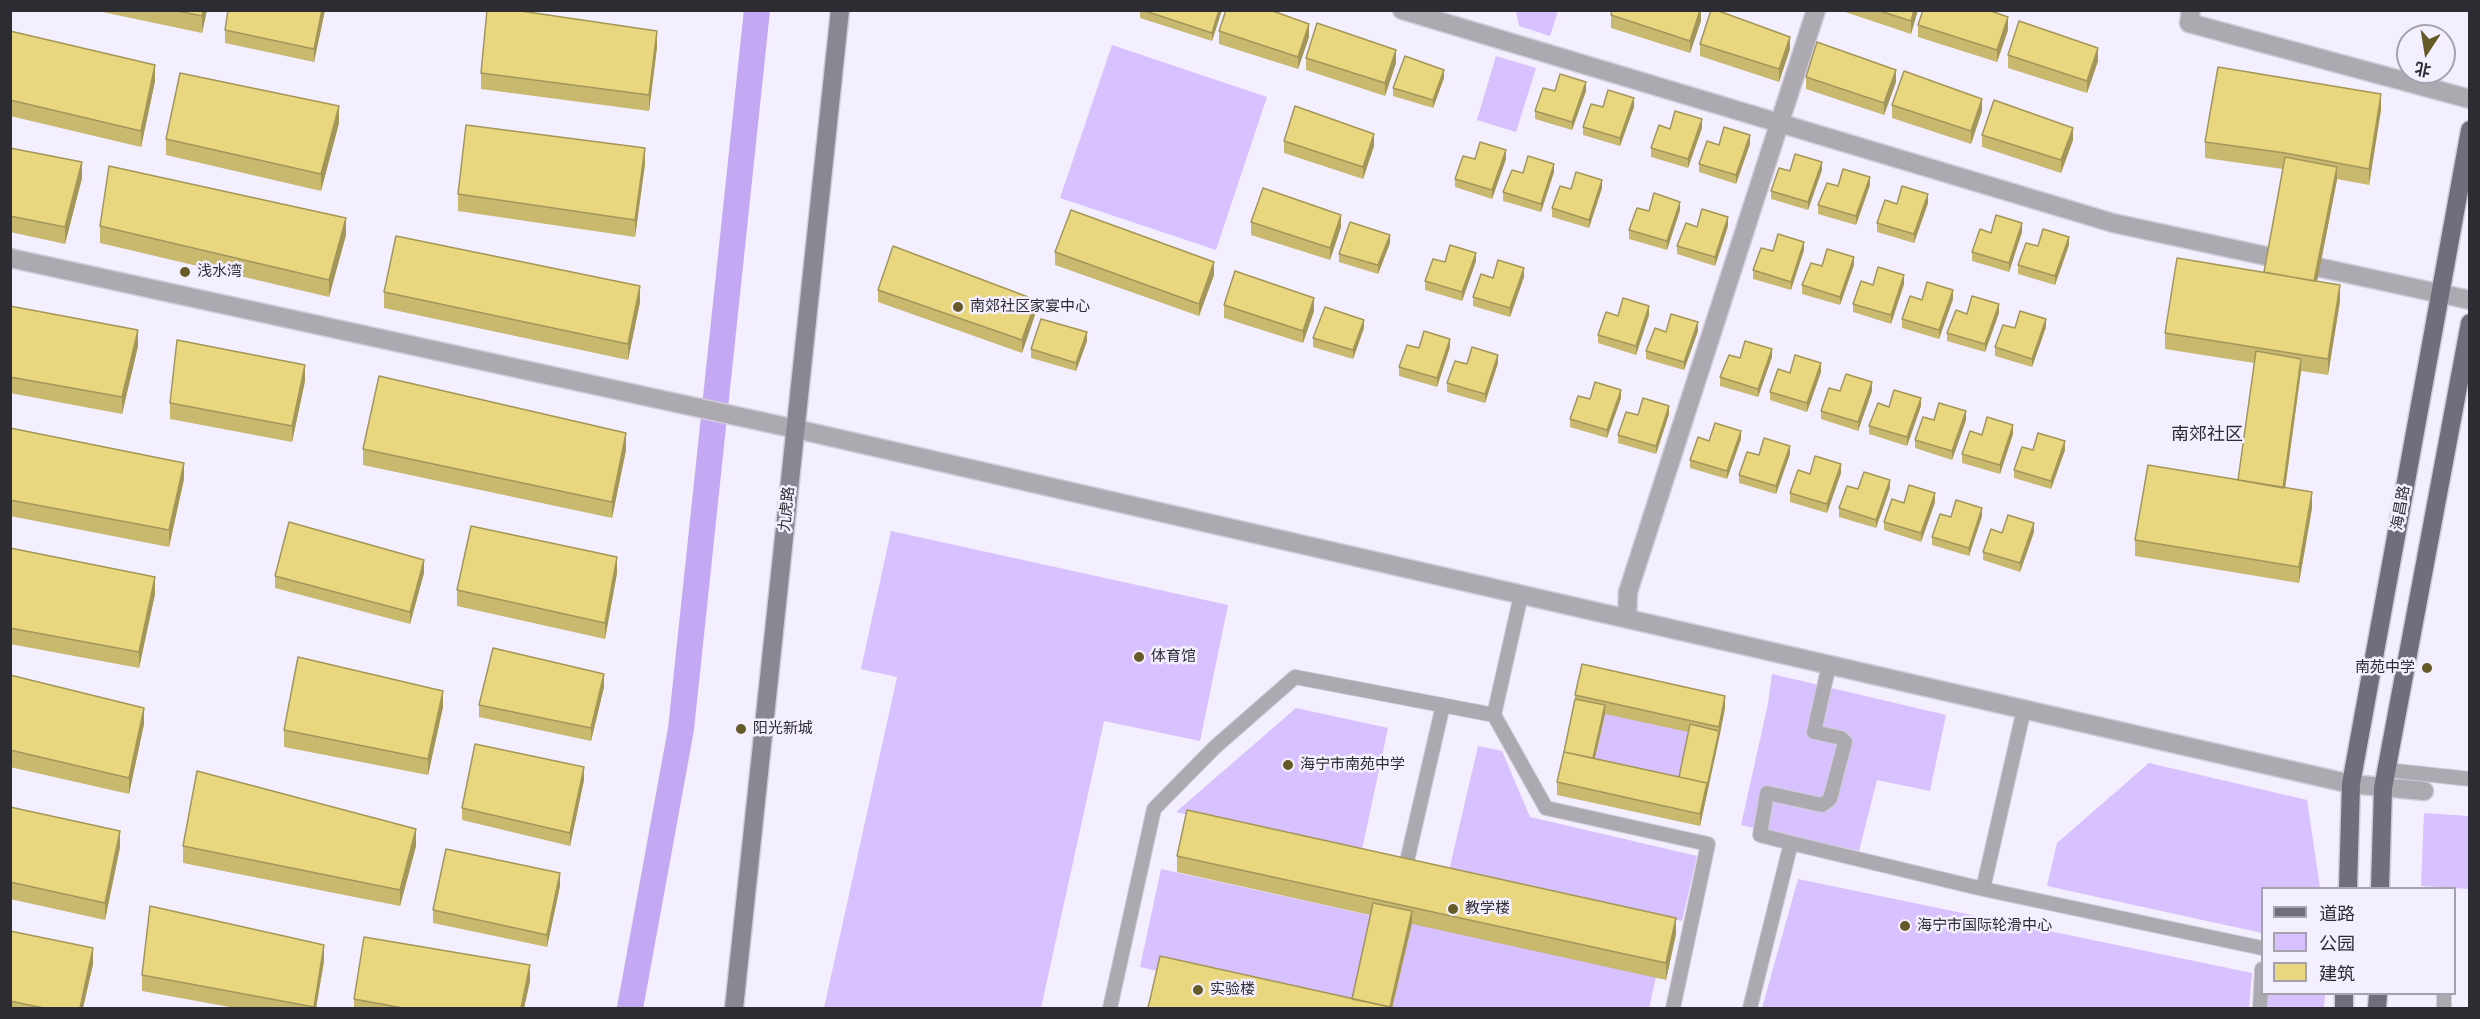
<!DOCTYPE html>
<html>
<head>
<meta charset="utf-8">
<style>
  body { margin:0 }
  #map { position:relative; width:2480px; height:1019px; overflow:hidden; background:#f4efff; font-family:"Noto Sans","Noto Sans SC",sans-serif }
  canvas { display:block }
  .frame { position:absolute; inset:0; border:12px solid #2e2c33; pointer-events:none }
  .legend { position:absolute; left:2261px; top:887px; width:195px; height:108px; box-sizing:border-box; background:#f4efff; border:2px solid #a5a1ad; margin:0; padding:8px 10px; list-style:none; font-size:18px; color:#2e2c33 }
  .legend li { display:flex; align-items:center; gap:12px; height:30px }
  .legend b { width:30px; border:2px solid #a5a1ad }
  .north { position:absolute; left:2396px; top:24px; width:60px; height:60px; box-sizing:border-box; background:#f4efff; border:2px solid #a5a1ad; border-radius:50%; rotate:192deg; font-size:16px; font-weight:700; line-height:24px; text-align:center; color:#2e2c33 }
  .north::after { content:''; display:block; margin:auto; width:21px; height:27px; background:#665b28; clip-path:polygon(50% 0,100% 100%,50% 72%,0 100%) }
</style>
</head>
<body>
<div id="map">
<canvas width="2480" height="1019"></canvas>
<div class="frame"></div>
<ul class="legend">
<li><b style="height:8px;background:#726d7c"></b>道路</li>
<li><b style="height:16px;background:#d7c1ff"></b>公园</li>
<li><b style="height:16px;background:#e9d780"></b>建筑</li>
</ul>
<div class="north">北</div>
</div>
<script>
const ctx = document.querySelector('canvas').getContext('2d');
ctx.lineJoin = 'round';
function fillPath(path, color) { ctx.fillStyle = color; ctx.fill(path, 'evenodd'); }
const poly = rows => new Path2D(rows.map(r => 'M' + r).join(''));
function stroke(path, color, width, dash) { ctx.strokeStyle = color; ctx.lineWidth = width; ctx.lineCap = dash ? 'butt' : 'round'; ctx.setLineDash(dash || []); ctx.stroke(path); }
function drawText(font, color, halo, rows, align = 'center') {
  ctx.font = font + ' "Noto Sans","Noto Sans SC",sans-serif'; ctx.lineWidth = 5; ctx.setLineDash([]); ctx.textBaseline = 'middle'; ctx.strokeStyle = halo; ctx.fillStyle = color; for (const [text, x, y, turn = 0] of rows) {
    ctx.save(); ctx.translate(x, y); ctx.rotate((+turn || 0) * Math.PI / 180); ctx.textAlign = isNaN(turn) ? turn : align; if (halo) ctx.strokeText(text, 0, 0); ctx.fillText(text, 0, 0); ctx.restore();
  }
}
fillPath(poly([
  [1516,11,1558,11,1550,36,1519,26],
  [1112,45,1267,97,1216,250,1060,198],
  [1496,56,1536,68,1516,132,1477,120],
  [891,531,1228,605,1200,741,1104,721,1041,1008,824,1008,897,677,861,669],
  [1772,674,1946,715,1930,791,1877,780,1859,851,1741,825,1768,704],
  [1296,708,1388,728,1361,854,1176,812],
  [1605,712,1690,730,1678,789,1592,771],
  [1478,746,1502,751,1530,817,1697,856,1682,921,1449,871],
  [2149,763,2307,800,2320,888,2262,888,2262,933,2047,886,2057,843],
  [2424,813,2469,816,2469,889,2421,886],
  [1161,869,1373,916,1353,1008,1320,1008,1140,967],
  [1798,879,2252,973,2249,1008,1762,1008],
  [1412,923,1656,977,1649,1008,1392,1008],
  [2268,994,2325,994,2324,1008,2267,1008]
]), '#d7c1ff');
stroke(poly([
  [630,1008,681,729,757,10]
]), '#c3a8f3', 26);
const lane = poly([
  [1521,595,1494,715,1546,808,1708,844,1673,1008],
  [2387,770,2470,779],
  [1791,843,1983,889,2024,709],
  [1404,874,1443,705],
  [1983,889,2262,948],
  [1110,1008,1154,809,1214,748,1295,677,1494,715],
  [1750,1008,1791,843,1760,835,1767,793,1822,805,1830,799,1845,742,1841,738,1814,732,1829,665],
  [2260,1008,2262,969],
  [2444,1008,2444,994]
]);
const street = poly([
  [1402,10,2113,223,2470,300],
  [2191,10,2189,23,2470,99],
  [10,258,796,429,2351,784,2424,791],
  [1627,619,1628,592,1816,10]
]);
const secondary = poly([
  [734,1008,840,10]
]);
const primary = poly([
  [2348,888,2351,784,2470,130],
  [2380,888,2383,788,2470,323],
  [2344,1008,2344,994],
  [2377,1008,2378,994]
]);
stroke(lane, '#d0ccda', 16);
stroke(street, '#d0ccda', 21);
stroke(secondary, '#d0ccda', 21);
stroke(primary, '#d0ccda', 21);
stroke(lane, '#aca9b1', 14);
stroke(street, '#aca9b1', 18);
stroke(secondary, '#8a8692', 18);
stroke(primary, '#726d7c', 18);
fillPath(poly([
  [93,10,207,10,202,33],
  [228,10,325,10,314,62,225,43,225,30],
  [1140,10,1222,10,1212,41,1140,18],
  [1701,10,1701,21,1690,53,1611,28,1611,15],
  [1839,10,1918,10,1911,34],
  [1918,25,2008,30,1997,62,1918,37],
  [10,31,155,81,141,147,10,116],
  [1219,31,1309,37,1298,69,1219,44],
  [1700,44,1790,49,1779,82,1700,56],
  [657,47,649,111,481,89,481,73],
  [2008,55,2098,61,2087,93,2008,68],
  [1306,58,1396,63,1385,96,1306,70],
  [1806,77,1896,82,1884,115,1806,89],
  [1444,78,1433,108,1393,96,1393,88],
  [1586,91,1572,130,1535,119,1535,111],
  [1892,105,1982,111,1971,144,1892,118],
  [1634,107,1620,146,1583,135,1583,127],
  [2381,110,2369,185,2337,179,2317,281,2340,301,2328,375,2301,371,2285,488,2312,508,2299,583,2135,556,2135,540,2238,480,2254,363,2165,349,2165,333,2264,272,2283,169,2205,158,2205,142],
  [339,123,321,191,166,155,166,139],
  [1702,128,1688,168,1651,157,1651,148],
  [1982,135,2073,140,2061,173,1982,147],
  [1284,141,1374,146,1363,179,1284,153],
  [1750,144,1736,184,1699,172,1699,164,1719,145],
  [10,148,82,178,65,244,10,232],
  [1475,159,1506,159,1492,199,1455,187,1455,179],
  [645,164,635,237,458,211,458,194],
  [1822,170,1808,210,1771,199,1771,191,1790,171],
  [1554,172,1541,212,1503,201,1503,192],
  [1870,185,1856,225,1818,214,1818,205,1838,186],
  [1602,188,1589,228,1552,217,1552,208,1571,189],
  [1928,203,1914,243,1877,232,1877,223,1897,204],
  [1680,210,1667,250,1629,239,1629,230],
  [1251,222,1341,227,1330,260,1251,235],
  [100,226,346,235,329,297,100,243],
  [1728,226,1715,266,1677,254,1677,246],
  [2022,232,2009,272,1972,261,1972,252],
  [1390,243,1378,274,1339,262,1339,254],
  [2069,245,2055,285,2018,274,2018,265,2038,246],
  [1804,250,1791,290,1753,279,1753,270,1773,251],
  [1055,252,1214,275,1199,316,1055,265],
  [1476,261,1462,301,1425,290,1425,281,1445,262],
  [1854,265,1840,305,1802,294,1802,285,1822,266],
  [1524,277,1510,317,1473,306,1473,297,1493,278],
  [1904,284,1891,324,1853,312,1853,304],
  [878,290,1036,312,1022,353,878,302],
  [384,292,640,302,628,360,384,308],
  [1953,299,1939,339,1902,328,1902,319],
  [1224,305,1314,311,1303,343,1224,318],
  [10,306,138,346,122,414,10,393],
  [1999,313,1985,352,1947,341,1947,333,1967,314],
  [1649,315,1636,355,1598,343,1598,335,1618,316],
  [2046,327,2032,367,1995,356,1995,347,2015,328],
  [1364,328,1353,359,1313,347,1313,338],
  [1698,331,1684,370,1646,359,1646,351,1666,332],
  [1087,341,1076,371,1031,358,1031,349],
  [1450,347,1437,387,1399,376,1399,367],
  [1772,357,1758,397,1720,386,1720,377,1740,358],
  [1498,363,1485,403,1447,392,1447,383,1467,364],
  [1821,372,1807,412,1770,400,1770,392,1790,373],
  [305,381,292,442,170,419,170,403],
  [1840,391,1872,391,1858,431,1821,419,1821,411],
  [1621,398,1607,438,1570,427,1570,419,1590,399],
  [1921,406,1907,446,1869,434,1869,426],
  [1669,414,1656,454,1618,443,1618,435],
  [1934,420,1966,420,1952,460,1915,448,1915,440],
  [10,428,184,479,169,547,10,516],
  [2013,434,2000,474,1962,463,1962,454],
  [1741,439,1727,479,1690,468,1690,460,1709,441],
  [363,449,626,450,612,518,363,465],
  [2033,450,2065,450,2051,489,2014,478,2014,470],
  [1790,454,1776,494,1739,483,1739,475,1759,455],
  [1841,473,1827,513,1790,502,1790,493],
  [1890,488,1876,528,1839,517,1839,508],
  [1935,502,1921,542,1884,530,1884,522],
  [1982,516,1969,556,1932,545,1932,537],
  [2034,532,2020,572,1983,560,1983,552,2002,533],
  [10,548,155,594,139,668,10,644],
  [424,573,410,624,275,588,275,576],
  [617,573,605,639,457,606,457,590],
  [10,675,144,724,129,794,10,767],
  [604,687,591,741,479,717,479,705],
  [1575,695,1725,708,1700,826,1557,795,1557,782,1575,699],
  [1605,714,1688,732,1679,777,1595,758],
  [443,707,428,775,284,747,284,730],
  [584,780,570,846,462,820,462,808],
  [10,807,120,847,105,920,10,899],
  [183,846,416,846,400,906,183,863],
  [1177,856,1676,934,1666,980,1412,924,1392,1008,1352,999,1370,915,1177,872],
  [560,886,547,947,433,923,433,910],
  [10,931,93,964,83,1008,10,1008],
  [324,961,316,1008,235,1008,142,991,142,975],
  [530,981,524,1008,354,1008,354,999]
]), '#c8b96e');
fillPath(poly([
  [203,10,207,10,202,33,202,16],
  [322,10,325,10,314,62,314,49],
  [1219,10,1222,10,1212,41,1212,33],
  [1700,10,1701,10,1701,21,1690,53,1690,41],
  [1914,10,1918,10,1911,34,1911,21],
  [2008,17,2008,30,1997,62,1997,50],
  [1309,24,1309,37,1298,69,1298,57],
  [657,31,657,47,649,111,649,95],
  [1790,37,1790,49,1779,82,1779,69],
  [2098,48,2098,61,2087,93,2087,81],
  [1396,50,1396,63,1385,96,1385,83],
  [155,65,155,81,141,147,141,131],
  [1444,70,1444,78,1433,108,1433,100],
  [1896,70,1896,82,1884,115,1884,103],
  [1586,82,1586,91,1572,130,1572,122],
  [2381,94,2381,110,2369,185,2369,169],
  [1634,98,1634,107,1620,146,1620,138],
  [1982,99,1982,111,1971,144,1971,131],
  [339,106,339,123,321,191,321,174],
  [1702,119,1702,128,1688,168,1688,159],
  [2073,128,2073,140,2061,173,2061,160],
  [1374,134,1374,146,1363,179,1363,167],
  [1750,135,1750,144,1736,184,1736,175],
  [645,148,645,164,635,237,635,220],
  [1506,150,1506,159,1492,199,1492,190],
  [82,162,82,178,65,244,65,227],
  [1822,162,1822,170,1808,210,1808,202],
  [1554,164,1554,172,1541,212,1541,204],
  [2337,167,2337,180,2314,297,2314,284],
  [1870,177,1870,185,1856,225,1856,216],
  [1602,180,1602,188,1589,228,1589,220],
  [1928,194,1928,203,1914,243,1914,234],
  [1680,202,1680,210,1667,250,1667,241],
  [1341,215,1341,227,1330,260,1330,248],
  [1728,217,1728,226,1715,266,1715,257],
  [346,218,346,235,329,297,329,280],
  [2022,223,2022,232,2009,272,2009,263],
  [1390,235,1390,243,1378,274,1378,265],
  [2069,237,2069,245,2055,285,2055,276],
  [1804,242,1804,250,1791,290,1791,282],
  [1476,253,1476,261,1462,301,1462,292],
  [1854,257,1854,265,1840,305,1840,297],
  [1214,262,1214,275,1199,316,1199,304],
  [1524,268,1524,277,1510,317,1510,308],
  [1904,275,1904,284,1891,324,1891,315],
  [2340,285,2340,301,2328,375,2328,359],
  [640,286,640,302,628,360,628,344],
  [1953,290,1953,299,1939,339,1939,330],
  [1314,298,1314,311,1303,343,1303,331],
  [1036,300,1036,312,1022,353,1022,340],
  [1999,304,1999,313,1985,352,1985,344],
  [1649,306,1649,315,1636,355,1636,346],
  [2046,319,2046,327,2032,367,2032,359],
  [1364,320,1364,328,1353,359,1353,350],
  [1698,322,1698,331,1684,370,1684,362],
  [138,330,138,346,122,414,122,397],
  [1087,332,1087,341,1076,371,1076,363],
  [1450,339,1450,347,1437,387,1437,378],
  [1772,349,1772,357,1758,397,1758,389],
  [1498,355,1498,363,1485,403,1485,394],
  [2301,359,2301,371,2283,504,2283,491],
  [1821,363,1821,372,1807,412,1807,403],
  [305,365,305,381,292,442,292,426],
  [1872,382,1872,391,1858,431,1858,422],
  [1621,390,1621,398,1607,438,1607,430],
  [1921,398,1921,406,1907,446,1907,437],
  [1669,406,1669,414,1656,454,1656,446],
  [1966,411,1966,420,1952,460,1952,451],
  [2013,425,2013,434,2000,474,2000,465],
  [1741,431,1741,439,1727,479,1727,471],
  [626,433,626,450,612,518,612,502],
  [2065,441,2065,450,2051,489,2051,481],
  [1790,446,1790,454,1776,494,1776,486],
  [184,463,184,479,169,547,169,530],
  [1841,464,1841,473,1827,513,1827,504],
  [1890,480,1890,488,1876,528,1876,520],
  [2312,492,2312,508,2299,583,2299,567],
  [1935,493,1935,502,1921,542,1921,533],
  [1982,508,1982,516,1969,556,1969,548],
  [2034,523,2034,532,2020,572,2020,563],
  [617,557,617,573,605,639,605,623],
  [424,560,424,573,410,624,410,612],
  [155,577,155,594,139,668,139,652],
  [604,674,604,687,591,741,591,728],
  [443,691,443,707,428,775,428,759],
  [1725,696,1725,708,1719,739,1700,826,1700,814,1719,734,1719,727],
  [1605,705,1605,714,1592,770,1592,762],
  [144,708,144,724,129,794,129,778],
  [584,767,584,780,570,846,570,833],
  [416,829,416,846,400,906,400,890],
  [120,831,120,847,105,920,105,903],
  [560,873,560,886,547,947,547,935],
  [1412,911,1412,923,1392,1008,1390,1008],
  [1676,918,1676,934,1666,980,1666,963],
  [324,945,324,961,316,1008,314,1008],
  [93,948,93,964,83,1008,80,1008],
  [530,965,530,981,524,1008,521,1008]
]), '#a3965a');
const building = poly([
  [173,10,203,10,202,16,173,10],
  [228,10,322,10,314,49,225,30,228,10],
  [487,10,514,10,657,31,649,95,481,73,487,10],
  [1142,10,1219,10,1212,33,1142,10],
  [1226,10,1270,10,1309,24,1298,57,1219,31,1226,10],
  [1612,10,1700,10,1690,41,1611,15,1612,10],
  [1711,10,1716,10,1790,37,1779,69,1700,44,1711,10],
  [1877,10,1914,10,1911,21,1877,10],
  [1923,10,1988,10,2008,17,1997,50,1918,25,1923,10],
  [2019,21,2098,48,2087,81,2008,55,2019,21],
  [1317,23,1396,50,1385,83,1306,58,1317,23],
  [10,31,155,65,141,131,10,100,10,31],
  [1817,42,1896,70,1884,103,1806,77,1817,42],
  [1405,56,1444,70,1433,100,1393,88,1405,56],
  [2218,67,2381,94,2369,169,2285,153,2205,142,2218,67],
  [1904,71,1982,99,1971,131,1892,105,1904,71],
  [180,73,339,106,321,174,166,139,180,73],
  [1560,74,1586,82,1572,122,1535,111,1543,88,1555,91,1560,74],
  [1608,90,1634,98,1620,138,1583,127,1591,104,1603,107,1608,90],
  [1994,100,2073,128,2061,160,1982,135,1994,100],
  [1295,106,1374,134,1363,167,1284,141,1295,106],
  [1675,111,1702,119,1688,159,1651,148,1659,125,1670,129,1675,111],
  [466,125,645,148,635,220,458,194,466,125],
  [1724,127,1750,135,1736,175,1699,164,1707,141,1719,145,1724,127],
  [1480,142,1506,150,1492,190,1455,179,1463,156,1475,159,1480,142],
  [10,148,82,162,65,227,10,216,10,148],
  [1795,154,1822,162,1808,202,1771,191,1779,168,1790,171,1795,154],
  [1528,156,1554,164,1541,204,1503,192,1512,170,1523,173,1528,156],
  [2285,157,2337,167,2314,281,2264,272,2285,157],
  [109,166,346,218,329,280,100,226,109,166],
  [1843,169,1870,177,1856,216,1818,205,1827,183,1838,186,1843,169],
  [1576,172,1602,180,1589,220,1552,208,1560,186,1571,189,1576,172],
  [1902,186,1928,194,1914,234,1877,223,1885,200,1897,204,1902,186],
  [1263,188,1341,215,1330,248,1251,222,1263,188],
  [1654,193,1680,202,1667,241,1629,230,1637,208,1649,211,1654,193],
  [1702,209,1728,217,1715,257,1677,246,1686,223,1697,227,1702,209],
  [1071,210,1214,262,1199,304,1055,252,1071,210],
  [1996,215,2022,223,2009,263,1972,252,1980,229,1991,233,1996,215],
  [1350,222,1390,235,1378,265,1339,254,1350,222],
  [2043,229,2069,237,2055,276,2018,265,2026,243,2038,246,2043,229],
  [1778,234,1804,242,1791,282,1753,270,1761,248,1773,251,1778,234],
  [396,236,640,286,628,344,384,292,396,236],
  [1450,245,1476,253,1462,292,1425,281,1433,259,1445,262,1450,245],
  [893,246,1036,300,1022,340,878,290,893,246],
  [1827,249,1854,257,1840,297,1802,285,1811,263,1822,266,1827,249],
  [2177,258,2340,285,2328,359,2165,333,2177,258],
  [1498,260,1524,268,1510,308,1473,297,1481,274,1493,278,1498,260],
  [1878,267,1904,275,1891,315,1853,304,1861,281,1873,285,1878,267],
  [1235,271,1314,298,1303,331,1224,305,1235,271],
  [1927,282,1953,290,1939,330,1902,319,1910,296,1922,300,1927,282],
  [1972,296,1999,304,1985,344,1947,333,1956,310,1967,314,1972,296],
  [1623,298,1649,306,1636,346,1598,335,1606,312,1618,316,1623,298],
  [10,306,138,330,122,397,10,377,10,306],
  [1325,307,1364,320,1353,350,1313,338,1325,307],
  [2020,311,2046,319,2032,359,1995,347,2003,325,2015,328,2020,311],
  [1671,314,1698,322,1684,362,1646,351,1655,328,1666,332,1671,314],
  [1041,319,1087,332,1076,363,1031,349,1041,319],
  [1424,331,1450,339,1437,378,1399,367,1407,345,1419,348,1424,331],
  [177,340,305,365,292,426,170,403,177,340],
  [1745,341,1772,349,1758,389,1720,377,1729,355,1740,358,1745,341],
  [1472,347,1498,355,1485,394,1447,383,1455,361,1467,364,1472,347],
  [2256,351,2301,359,2283,488,2238,480,2256,351],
  [1795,355,1821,363,1807,403,1770,392,1778,369,1790,373,1795,355],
  [1846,374,1872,382,1858,422,1821,411,1829,388,1840,391,1846,374],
  [379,376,626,433,612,502,363,449,379,376],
  [1595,382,1621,390,1607,430,1570,419,1578,396,1590,399,1595,382],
  [1894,390,1921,398,1907,437,1869,426,1878,403,1889,407,1894,390],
  [1643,398,1669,406,1656,446,1618,435,1626,412,1638,415,1643,398],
  [1939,403,1966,411,1952,451,1915,440,1923,417,1934,420,1939,403],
  [1987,417,2013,425,2000,465,1962,454,1970,431,1982,435,1987,417],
  [1715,423,1741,431,1727,471,1690,460,1698,437,1709,441,1715,423],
  [10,428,184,463,169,530,10,500,10,428],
  [2038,433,2065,441,2051,481,2014,470,2022,447,2033,450,2038,433],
  [1764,438,1790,446,1776,486,1739,475,1747,452,1759,455,1764,438],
  [1815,456,1841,464,1827,504,1790,493,1798,470,1810,474,1815,456],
  [2148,465,2312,492,2299,567,2135,540,2148,465],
  [1864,472,1890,480,1876,520,1839,508,1847,486,1858,489,1864,472],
  [1909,485,1935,493,1921,533,1884,522,1892,499,1904,503,1909,485],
  [1956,500,1982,508,1969,548,1932,537,1940,514,1951,517,1956,500],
  [2008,515,2034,523,2020,563,1983,552,1991,529,2002,533,2008,515],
  [289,522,424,560,410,612,275,576,289,522],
  [471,526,617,557,605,623,457,590,471,526],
  [10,548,155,577,139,652,10,628,10,548],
  [493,648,604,674,591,728,479,705,493,648],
  [298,657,443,691,428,759,284,730,298,657],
  [1582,664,1725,696,1719,727,1575,695,1582,664],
  [10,675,144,708,129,778,10,750,10,675],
  [1575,699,1605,705,1593,758,1564,752,1575,699],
  [1690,724,1719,731,1707,787,1707,783,1679,777,1690,724],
  [475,744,584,767,570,833,462,808,475,744],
  [1564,752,1707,783,1700,814,1557,782,1564,752],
  [197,771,416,829,400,890,183,846,197,771],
  [10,807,120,831,105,903,10,882,10,807],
  [1187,810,1676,918,1666,963,1177,856,1187,810],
  [446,849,560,873,547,935,433,910,446,849],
  [1373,903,1412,911,1390,1007,1352,999,1373,903],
  [150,906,324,945,314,1007,142,975,150,906],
  [10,931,93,948,80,1008,44,1008,10,1001,10,931],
  [364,937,530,965,521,1008,403,1008,354,999,364,937],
  [1160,956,1395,1008,1148,1008,1160,956]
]);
fillPath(building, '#e9d780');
stroke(building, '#a3965a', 1.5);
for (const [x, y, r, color] of [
  [185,272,6,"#665b28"],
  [958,307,6,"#665b28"],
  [1139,657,6,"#665b28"],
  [2427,668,6,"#665b28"],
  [741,729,6,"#665b28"],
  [1288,765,6,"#665b28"],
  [1453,909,6,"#665b28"],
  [1905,926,6,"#665b28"],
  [1198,990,6,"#665b28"]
]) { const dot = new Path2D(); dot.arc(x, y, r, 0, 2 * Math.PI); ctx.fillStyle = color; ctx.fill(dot); stroke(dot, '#f4efff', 2); }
drawText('15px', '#2e2c33', '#f4efff', [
  ["浅水湾",197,272],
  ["南郊社区家宴中心",970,307],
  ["体育馆",1151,657],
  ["南苑中学",2415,668,"right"],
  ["阳光新城",753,729],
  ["海宁市南苑中学",1300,765],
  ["教学楼",1465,909],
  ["海宁市国际轮滑中心",1917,926],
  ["实验楼",1210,990]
], 'left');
drawText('15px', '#2e2c33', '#f4efff', [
  ["海昌路",2401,508,-80],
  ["九虎路",787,509,-84]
]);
drawText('18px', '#2e2c33', '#f4efff', [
  ["南郊社区",2207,435]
]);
</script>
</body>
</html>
